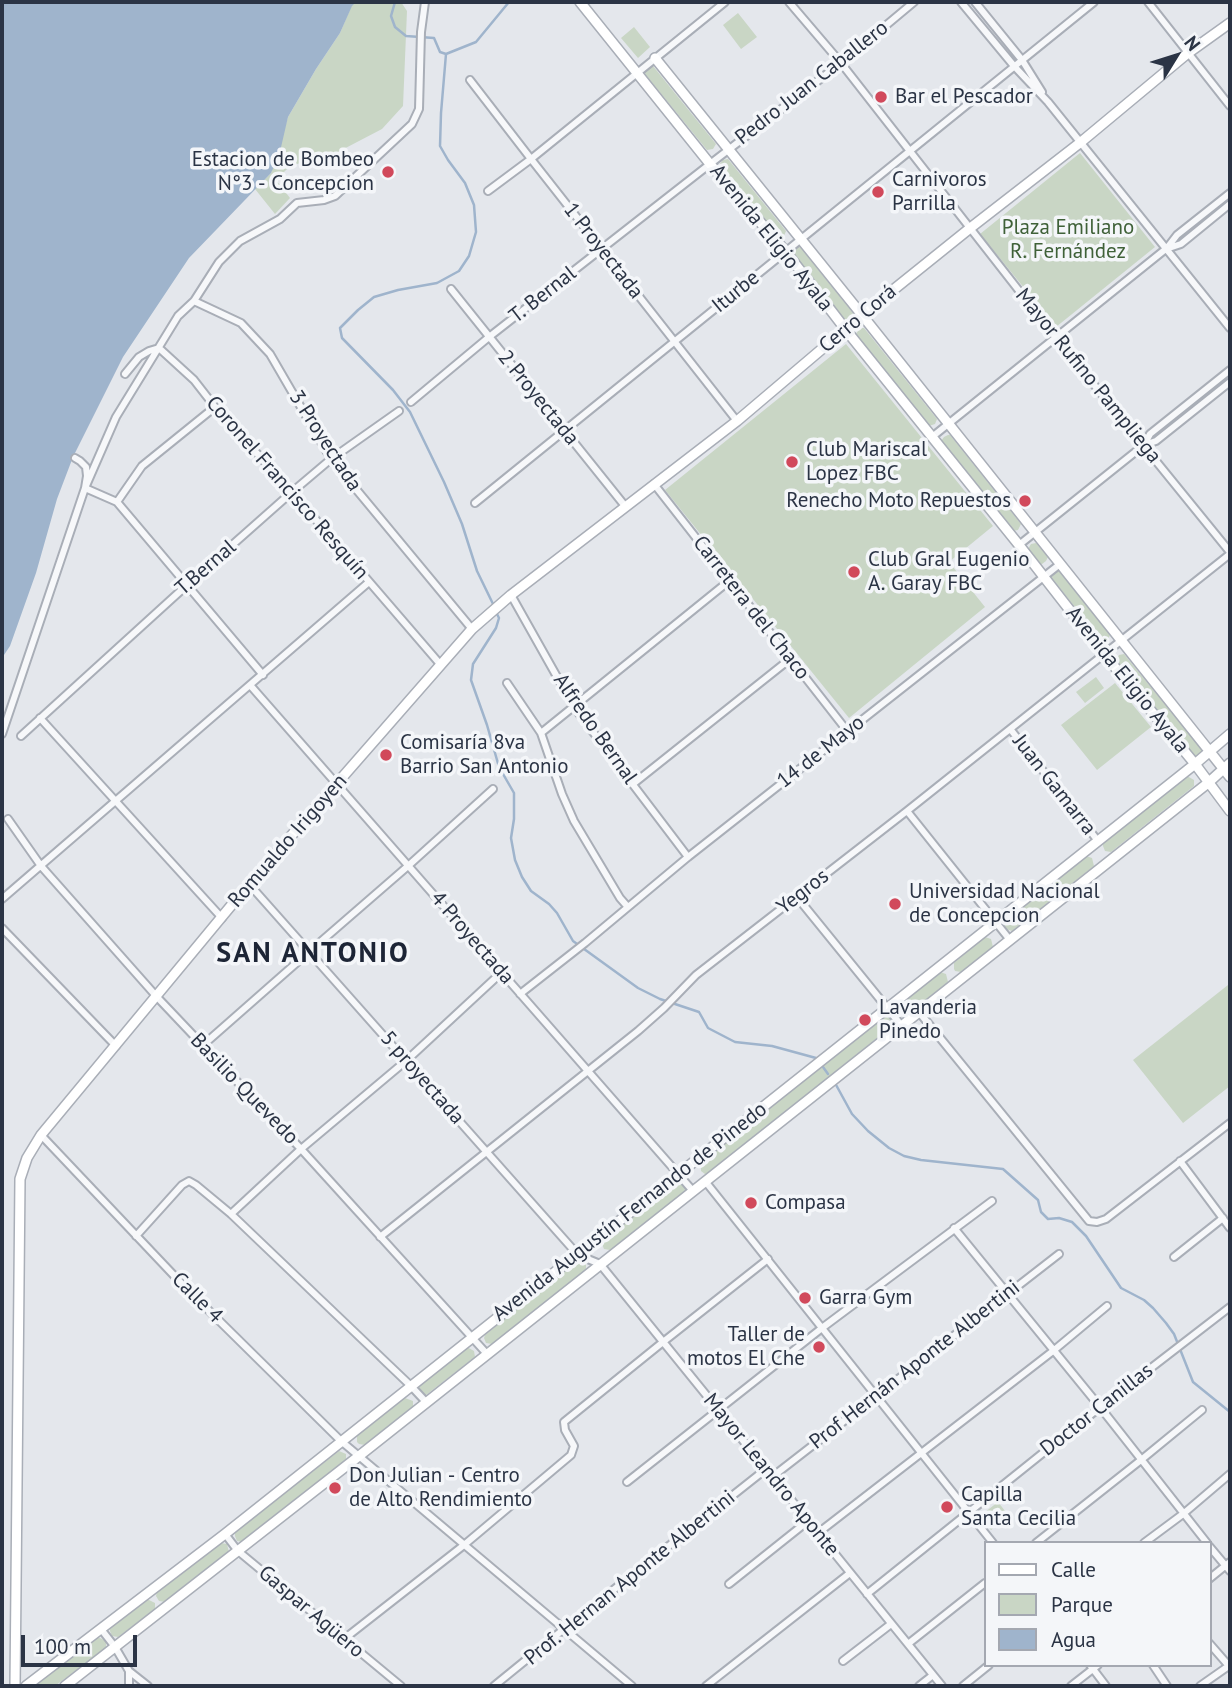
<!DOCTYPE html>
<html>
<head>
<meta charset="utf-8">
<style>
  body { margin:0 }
  #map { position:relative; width:1232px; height:1688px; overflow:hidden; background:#e4e7ec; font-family:"PT Sans",sans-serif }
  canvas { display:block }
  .frame { position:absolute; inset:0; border:4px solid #2b3445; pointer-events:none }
  .legend { position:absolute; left:984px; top:1541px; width:228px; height:126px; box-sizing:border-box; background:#f4f6f9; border:2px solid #a4a8b1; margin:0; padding:9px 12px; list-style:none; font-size:21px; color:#2b3445 }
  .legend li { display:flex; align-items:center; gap:14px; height:35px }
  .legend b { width:35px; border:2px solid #a4a8b1 }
  .north { position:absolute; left:1141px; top:21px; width:70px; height:70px; -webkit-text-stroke:5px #f4f6f9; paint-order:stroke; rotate:52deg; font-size:19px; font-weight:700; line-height:28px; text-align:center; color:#2b3445 }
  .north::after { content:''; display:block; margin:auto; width:24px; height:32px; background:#2b3445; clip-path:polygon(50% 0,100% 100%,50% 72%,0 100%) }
  .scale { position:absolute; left:21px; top:1635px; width:116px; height:32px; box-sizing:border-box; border:4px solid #2b3445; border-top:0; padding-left:9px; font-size:21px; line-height:24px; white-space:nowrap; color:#2b3445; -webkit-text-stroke:5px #f4f6f9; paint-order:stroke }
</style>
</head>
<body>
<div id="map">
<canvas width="1232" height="1688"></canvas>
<div class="frame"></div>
<ul class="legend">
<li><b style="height:9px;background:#fff"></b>Calle</li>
<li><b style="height:19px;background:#c9d6c5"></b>Parque</li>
<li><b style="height:19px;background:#9fb4cc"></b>Agua</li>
</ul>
<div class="north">N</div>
<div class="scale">100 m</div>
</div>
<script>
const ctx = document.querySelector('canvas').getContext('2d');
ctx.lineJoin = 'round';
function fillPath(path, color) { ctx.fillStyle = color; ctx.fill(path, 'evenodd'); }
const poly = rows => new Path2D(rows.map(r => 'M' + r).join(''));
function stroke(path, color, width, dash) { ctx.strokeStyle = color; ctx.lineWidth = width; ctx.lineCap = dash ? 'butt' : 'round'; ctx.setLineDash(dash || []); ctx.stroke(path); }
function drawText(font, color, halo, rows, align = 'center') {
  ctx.font = font + ' "PT Sans",sans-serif'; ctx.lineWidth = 7; ctx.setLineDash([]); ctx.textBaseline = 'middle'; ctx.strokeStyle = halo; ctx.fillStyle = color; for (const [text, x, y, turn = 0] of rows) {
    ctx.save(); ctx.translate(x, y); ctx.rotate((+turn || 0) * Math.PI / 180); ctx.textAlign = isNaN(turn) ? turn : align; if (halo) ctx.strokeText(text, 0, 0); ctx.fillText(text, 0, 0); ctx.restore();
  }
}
fillPath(poly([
  [356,2,401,2,407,11,403,106,382,129,336,153,290,166,276,180,290,198,275,214,255,189,271,173,288,117,316,69,340,33,352,5],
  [738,13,757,37,741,49,723,25],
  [634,27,650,47,638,58,621,38],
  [651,66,653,66,716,144,713,149,707,150,644,73,647,68],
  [1080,153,1155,247,1056,327,980,234],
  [728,159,786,231,784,236,778,238,719,165,723,160],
  [798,247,800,247,853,313,851,318,845,320,791,253,794,249],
  [862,328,864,328,937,419,935,424,929,426,856,334,859,329],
  [846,344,993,526,949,562,985,607,849,718,665,490],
  [948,435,950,435,1021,524,1018,530,1013,531,941,441,944,437],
  [1036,543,1048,557,1046,561,1042,564,1040,564,1028,549,1031,544],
  [1056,571,1060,571,1110,635,1108,640,1102,641,1051,577],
  [1124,654,1202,750,1200,755,1194,756,1116,660,1119,655],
  [1096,677,1104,688,1085,703,1076,692],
  [1115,683,1151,727,1097,770,1061,725],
  [1187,776,1194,780,1194,786,1111,852,1105,851,1103,846,1103,843],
  [1086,856,1092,858,1094,866,1012,931,1006,929,1004,924,1005,921],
  [985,937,991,939,993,947,961,972,955,971,954,969,954,963],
  [940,972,946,974,948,982,905,1016,899,1015,897,1010,897,1006],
  [1228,985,1230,987,1230,1086,1183,1123,1133,1060],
  [884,1016,890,1018,892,1026,708,1174,705,1174,701,1171,701,1165,702,1163],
  [677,1182,685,1186,685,1191,610,1250,604,1249,602,1244,602,1240],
  [578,1261,586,1264,586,1270,492,1344,486,1343,484,1338,485,1335],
  [467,1347,474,1351,475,1357,426,1395,423,1395,419,1392,418,1385],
  [405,1398,413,1401,413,1407,365,1445,359,1444,357,1442,357,1436],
  [339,1451,346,1454,346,1460,243,1542,237,1541,235,1536,235,1532],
  [998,1502,1009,1516,991,1530,980,1516],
  [221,1543,227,1544,229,1552,165,1602,159,1601,156,1596,157,1592],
  [147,1599,155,1603,155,1609,118,1637,112,1636,110,1631,110,1628],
  [98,1637,106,1641,106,1647,104,1649,55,1686,35,1686]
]), '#c9d6c5');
fillPath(poly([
  [2,2,356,2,352,6,340,33,316,69,288,117,279,156,271,173,189,258,123,357,73,457,57,499,36,573,10,646,2,658]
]), '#9fb4cc');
stroke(poly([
  [395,2,391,16,395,27,406,36,434,38,440,52,446,54,476,42,509,2],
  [446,54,441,113,440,146,448,160,465,183,474,205,476,232,469,256,459,271,437,283,398,290,374,297,358,310,340,328,342,338,393,390,410,412,444,482,462,524,477,571,494,606],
  [496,612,499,618,496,628,473,664,471,680,487,725,499,767,514,793,514,819,511,838,515,860,522,877,531,891,549,904,557,913,573,941,638,988,660,999,699,1012,708,1028,735,1042,772,1046,816,1058],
  [823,1067,828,1074],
  [835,1083,852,1114,868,1131,889,1148,904,1156,921,1160,1003,1169,1038,1200,1041,1212,1048,1219,1059,1218,1072,1222,1086,1236,1121,1288,1144,1300,1153,1308,1166,1323,1174,1334,1193,1382,1230,1412]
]), '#9fb4cc', 2.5);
const street = poly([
  [789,2,841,63,1056,338,1230,552],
  [961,2,1014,66,1048,102,1230,328],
  [975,2,1022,60,1042,92],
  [1148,2,1230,106],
  [470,80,531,159,737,421],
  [488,191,531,159,725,2],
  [1169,248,1181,244,1230,204],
  [451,289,625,506],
  [194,301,241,323,270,354,331,459,472,629],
  [125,374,139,357,149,351,159,348,194,380,215,407,292,492,440,664],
  [411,402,489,337,710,164,841,63,914,2],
  [932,437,1167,248,1177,235,1230,193],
  [1144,445,1150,434,1230,370],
  [654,484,848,732],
  [117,502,142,466,215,407],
  [475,503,1094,2],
  [1019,545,1144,445,1156,441,1230,382],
  [511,595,574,707,688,857],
  [263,675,117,502,85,488,116,417,178,316,194,301,219,262,240,241,280,219,297,203,324,200,335,196,412,124,419,109,421,32,425,2],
  [507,683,541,733,562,794,574,821,620,898,627,906],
  [250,685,693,1191],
  [40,718,222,918],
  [1011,730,1098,841],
  [541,733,729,581],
  [2,734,85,488,87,476,86,467,80,461,75,458],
  [21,736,187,585,292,492,331,459,399,411],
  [633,784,790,659],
  [907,811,1010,940],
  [8,819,41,866,157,997,301,1149,487,1354],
  [249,884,578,1255,600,1264,942,1686],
  [797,897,901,1025],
  [2,899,369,582],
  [2,928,116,1046],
  [520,994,585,943,688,857,1060,564],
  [919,1012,1089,1221,1097,1222,1106,1219,1230,1123],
  [202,1046,310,951,408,866,493,789],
  [41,1135,183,1285,341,1441,632,1686],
  [1180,1161,1230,1228],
  [705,1181,993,1543],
  [231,1214,301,1149,407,1060,502,972],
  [954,1228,1100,1407,1207,1543],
  [136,1236,182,1185,189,1181,196,1185,231,1214,411,1386,426,1402],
  [380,1237,638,1031,664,1008,696,975,907,811,1230,554],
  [1174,1257,1223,1218],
  [772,1477,1059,1254],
  [627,1482,822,1328,992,1201],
  [818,1533,1053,1351,1107,1306],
  [225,1534,238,1551,401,1686],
  [1036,1543,1141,1460,1202,1410],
  [1144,1543,1183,1514,1230,1474],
  [1209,1546,1230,1571],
  [1209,1579,1230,1562],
  [729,1584,808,1521],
  [867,1594,1094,1412,1230,1307],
  [101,1629,115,1647,129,1671,129,1686],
  [344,1639,464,1545,571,1455,574,1446,565,1430,564,1422,663,1342,768,1259],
  [1209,1643,1229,1666],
  [908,1644,985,1583],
  [843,1661,891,1624],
  [1090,1665,1106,1686],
  [1153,1665,1167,1686],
  [129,1671,148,1686],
  [494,1686,564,1629,766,1469],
  [706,1686,850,1573],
  [919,1686,933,1675],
  [963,1686,989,1665],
  [1071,1686,1098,1665],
  [1200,1686,1230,1665]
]);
const secondary = poly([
  [580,2,710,164,786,252,846,330,1019,545,1104,654,1195,764,1230,811],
  [655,58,862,315,1230,777],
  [15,1686,20,1179,27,1158,41,1135,249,884,472,629,511,595,737,421,862,315,969,229,1081,142,1188,53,1230,23],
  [26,1686,225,1534,1195,764,1230,734],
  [65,1686,359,1456,1208,783,1230,763]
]);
stroke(street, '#a9aeb7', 10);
stroke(secondary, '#a9aeb7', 12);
stroke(street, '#f7f8fa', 6);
stroke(secondary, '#fff', 9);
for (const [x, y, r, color] of [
  [881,97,7,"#d1495b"],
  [388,172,7,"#d1495b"],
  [878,192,7,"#d1495b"],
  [792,462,7,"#d1495b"],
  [1025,501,7,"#d1495b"],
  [854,572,7,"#d1495b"],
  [386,755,7,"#d1495b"],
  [895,904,7,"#d1495b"],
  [865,1020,7,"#d1495b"],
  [751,1203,7,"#d1495b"],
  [805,1298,7,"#d1495b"],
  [819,1347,7,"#d1495b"],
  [335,1488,7,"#d1495b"],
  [947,1507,7,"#d1495b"]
]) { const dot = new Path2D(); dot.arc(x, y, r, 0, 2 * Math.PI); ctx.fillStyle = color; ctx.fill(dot); stroke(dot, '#f4f6f9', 2.5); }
drawText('21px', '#2b3445', '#f4f6f9', [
  ["Pedro Juan Caballero",812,83,-38],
  ["Avenida Eligio Ayala",771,238,51],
  ["1 Proyectada",603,251,52],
  ["Iturbe",736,292,-39],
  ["T. Bernal",543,295,-38],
  ["Cerro Corá",858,319,-40],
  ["Mayor Rufino Pampliega",1088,376,51],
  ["2 Proyectada",538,398,51],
  ["3 Proyectada",325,441,57],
  ["Coronel Francisco Resquín",287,488,49],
  ["T.Bernal",206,568,-41],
  ["Carretera del Chaco",751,608,52],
  ["Avenida Eligio Ayala",1127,680,51],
  ["Alfredo Bernal",595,729,55],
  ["14 de Mayo",821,752,-38],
  ["Juan Gamarra",1054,785,52],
  ["Romualdo Irigoyen",288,841,-49],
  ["Yegros",803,892,-38],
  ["4 Proyectada",472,938,49],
  ["5 proyectada",422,1078,49],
  ["Basilio Quevedo",244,1089,46],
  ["Avenida Augustín Fernando de Pinedo",630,1212,-38],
  ["Calle 4",197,1298,45],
  ["Prof Hernán Aponte Albertini",915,1365,-38],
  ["Doctor Canillas",1097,1410,-38],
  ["Mayor Leandro Aponte",771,1475,51],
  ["Prof. Hernan Aponte Albertini",630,1578,-39],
  ["Gaspar Agüero",311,1612,40]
]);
drawText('21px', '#2b3445', '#f4f6f9', [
  ["Bar el Pescador",895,97],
  ["Estacion de Bombeo",374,160,"right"],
  ["N°3 - Concepcion",374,184,"right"],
  ["Carnivoros",892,180],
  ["Parrilla",892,204],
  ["Club Mariscal",806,450],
  ["Lopez FBC",806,474],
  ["Renecho Moto Repuestos",1011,501,"right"],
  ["Club Gral Eugenio",868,560],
  ["A. Garay FBC",868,584],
  ["Comisaría 8va",400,743],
  ["Barrio San Antonio",400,767],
  ["Universidad Nacional",909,892],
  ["de Concepcion",909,916],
  ["Lavanderia",879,1008],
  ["Pinedo",879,1032],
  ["Compasa",765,1203],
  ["Garra Gym",819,1298],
  ["Taller de",805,1335,"right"],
  ["motos El Che",805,1359,"right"],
  ["Don Julian - Centro",349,1476],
  ["de Alto Rendimiento",349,1500],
  ["Capilla",961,1495],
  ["Santa Cecilia",961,1519]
], 'left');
drawText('21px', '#3f6138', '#f4f6f9', [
  ["Plaza Emiliano",1068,228],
  ["R. Fernández",1068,252]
]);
ctx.letterSpacing = '2px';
drawText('bold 28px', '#1d2536', '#f4f6f9', [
  ["SAN ANTONIO",313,954]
]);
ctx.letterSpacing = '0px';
</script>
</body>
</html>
